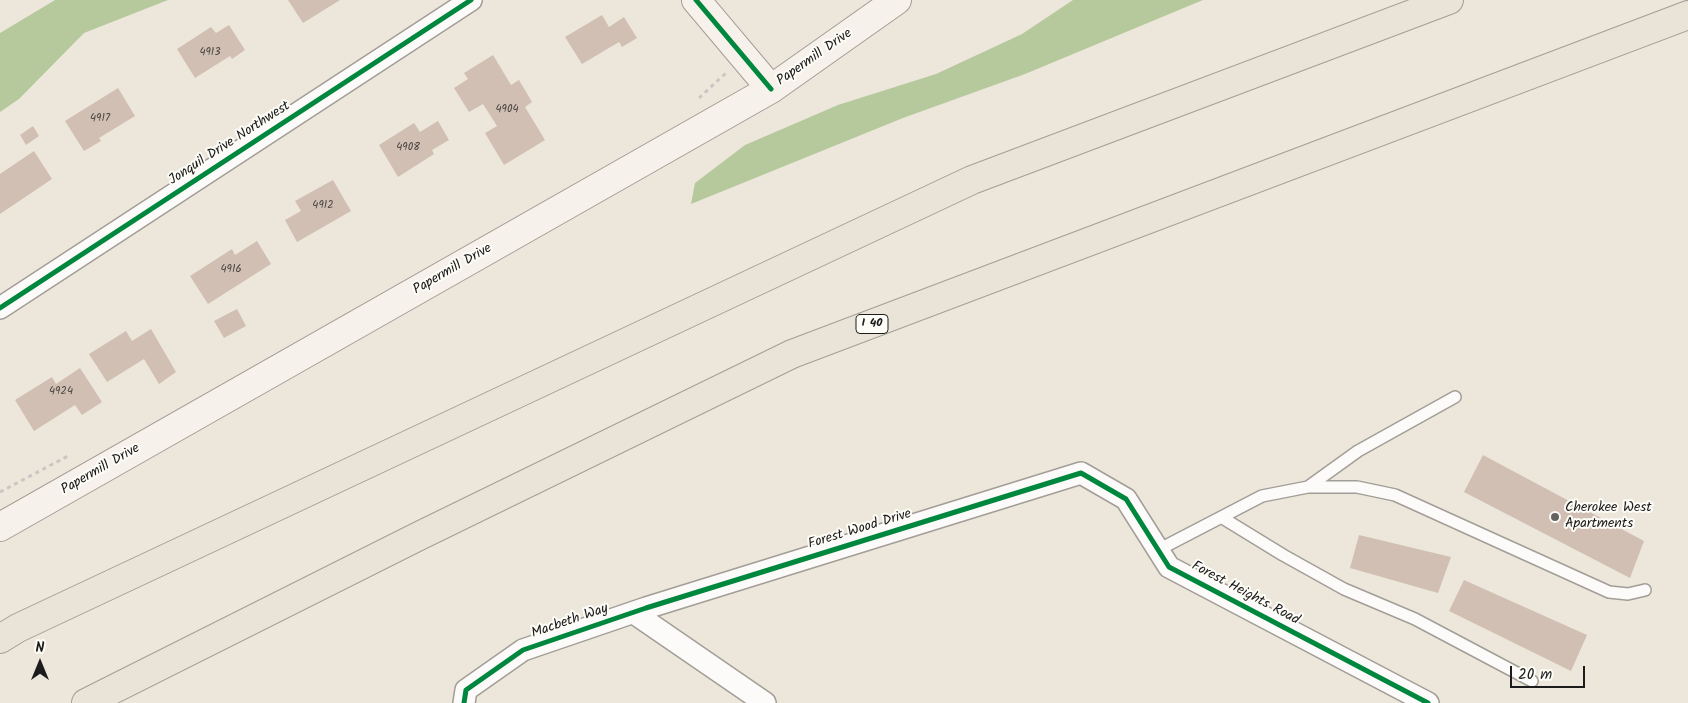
<!DOCTYPE html>
<html>
<head>
<meta charset="utf-8">
<style>
  body { margin:0 }
  #map { position:relative; width:1688px; height:703px; overflow:hidden; background:#ede7db; font-family:Kalam,sans-serif }
  canvas { display:block }
  .north { position:absolute; left:15px; top:638px; width:50px; height:50px; -webkit-text-stroke:4px #fdfcf7; paint-order:stroke; rotate:0deg; font-size:14px; font-weight:700; line-height:20px; text-align:center; color:#1c1c1c }
  .north::after { content:''; display:block; margin:auto; width:18px; height:22px; background:#1c1c1c; clip-path:polygon(50% 0,100% 100%,50% 72%,0 100%) }
  .scale { position:absolute; left:1510px; top:666px; width:75px; height:22px; box-sizing:border-box; border:2px solid #1c1c1c; border-top:0; padding-left:6px; font-size:15px; line-height:18px; white-space:nowrap; color:#1c1c1c; -webkit-text-stroke:4px #fdfcf7; paint-order:stroke }
</style>
</head>
<body>
<div id="map">
<canvas width="1688" height="703"></canvas>
<div class="north">N</div>
<div class="scale">20 m</div>
</div>
<script>
const ctx = document.querySelector('canvas').getContext('2d');
ctx.lineJoin = 'round';
function fillPath(path, color) { ctx.fillStyle = color; ctx.fill(path, 'evenodd'); }
const poly = rows => new Path2D(rows.map(r => 'M' + r).join(''));
function stroke(path, color, width, dash) { ctx.strokeStyle = color; ctx.lineWidth = width; ctx.lineCap = dash ? 'butt' : 'round'; ctx.setLineDash(dash || []); ctx.stroke(path); }
function drawText(font, color, halo, rows, align = 'center') {
  ctx.font = font + ' Kalam,sans-serif'; ctx.lineWidth = 4; ctx.setLineDash([]); ctx.textBaseline = 'middle'; ctx.strokeStyle = halo; ctx.fillStyle = color; for (const [text, x, y, turn = 0] of rows) {
    ctx.save(); ctx.translate(x, y); ctx.rotate((+turn || 0) * Math.PI / 180); ctx.textAlign = isNaN(turn) ? turn : align; if (halo) ctx.strokeText(text, 0, 0); ctx.fillText(text, 0, 0); ctx.restore();
  }
}
fillPath(poly([
  [55,0,168,0,84,33,19,99,0,112,0,33],
  [1073,0,1203,0,1025,74,903,118,691,204,695,183,745,145,838,105,936,74,1022,34]
]), '#b6c99c');
fillPath(poly([
  [288,0,340,0,303,23],
  [602,15,609,27,624,17,637,38,622,47,619,42,582,64,565,37],
  [229,25,245,50,232,59,230,56,195,78,177,49,211,27,216,33],
  [493,55,511,85,519,80,532,102,525,107,545,140,504,165,485,133,497,126,483,104,469,112,454,88,468,79,464,73],
  [118,88,135,116,99,138,101,141,84,151,65,121],
  [438,121,449,140,432,150,434,154,398,177,379,145,414,123,420,132],
  [33,126,39,136,26,145,20,135],
  [34,151,52,179,0,214,0,174],
  [333,180,351,211,297,242,285,220,301,211,295,201],
  [257,241,271,264,208,304,190,276,232,249,235,255],
  [237,309,246,326,224,338,214,321],
  [151,329,176,372,159,384,144,359,107,382,89,354,126,331,132,341],
  [80,368,102,402,82,415,75,405,34,431,15,400,52,377,56,384],
  [1483,455,1644,541,1630,578,1464,492],
  [1359,535,1451,557,1438,593,1350,568],
  [1464,580,1587,635,1571,671,1449,611]
]), '#d0bfb2');
const lane = poly([
  [1308,487,1358,451,1455,397],
  [1221,517,1283,555,1344,589,1415,619,1532,681],
  [1158,550,1262,496,1308,487,1357,487,1395,495,1609,592,1628,594,1645,590]
]);
const street = poly([
  [0,308,471,0],
  [634,613,765,703],
  [464,703,466,690,523,650,646,608,1081,473,1126,499,1169,567,1428,703]
]);
const secondary = poly([
  [696,0,771,89],
  [0,527,771,89,897,0]
]);
const highway = poly([
  [0,639,18,628,972,180,1449,0],
  [86,703,419,536,792,354,1688,15]
]);
stroke(lane, '#a29e97', 14);
stroke(street, '#a29e97', 24);
stroke(secondary, '#a29e97', 30);
stroke(highway, '#a29e97', 30);
stroke(poly([
  [699,98,726,73],
  [0,492,68,456]
]), '#c8c7c4', 3, [4, 4]);
stroke(lane, '#fcfbfa', 11);
stroke(street, '#fcfbfa', 21);
stroke(secondary, '#f6f1eb', 28);
stroke(highway, '#eae3d7', 28);
stroke(poly([
  [696,0,771,89],
  [0,308,471,0],
  [464,703,466,690,523,650,646,608,1081,473,1126,499,1169,567,1428,703]
]), '#00873e', 5);
for (const [x, y, r, color] of [
  [1555,517,5,"#65635f"]
]) { const dot = new Path2D(); dot.arc(x, y, r, 0, 2 * Math.PI); ctx.fillStyle = color; ctx.fill(dot); stroke(dot, '#fdfcf7', 2); }
drawText('11px', '#494542', null, [
  ["4913",210,53],
  ["4904",507,110],
  ["4917",100,119],
  ["4908",408,148],
  ["4912",323,206],
  ["4916",231,270],
  ["4924",61,392]
]);
for (const [x, y, w] of [
  [872,324,32]
]) { const box = new Path2D(); box.roundRect(x - w / 2, y - 9.5, w, 19, 4); ctx.fillStyle = '#fdfcf7'; ctx.fill(box); stroke(box, '#1c1c1c', 1); }
drawText('bold 12px', '#1c1c1c', null, [
  ["I 40",872,324]
]);
drawText('14px', '#1c1c1c', '#fdfcf7', [
  ["Papermill Drive",815,58,-35],
  ["Jonquil Drive Northwest",230,144,-33],
  ["Papermill Drive",453,270,-30],
  ["Papermill Drive",101,470,-30],
  ["Forest Wood Drive",860,530,-17],
  ["Forest Heights Road",1245,594,28],
  ["Macbeth Way",570,622,-19]
]);
drawText('14px', '#1c1c1c', '#fdfcf7', [
  ["Cherokee West",1565,509],
  ["Apartments",1565,525]
], 'left');
</script>
</body>
</html>
